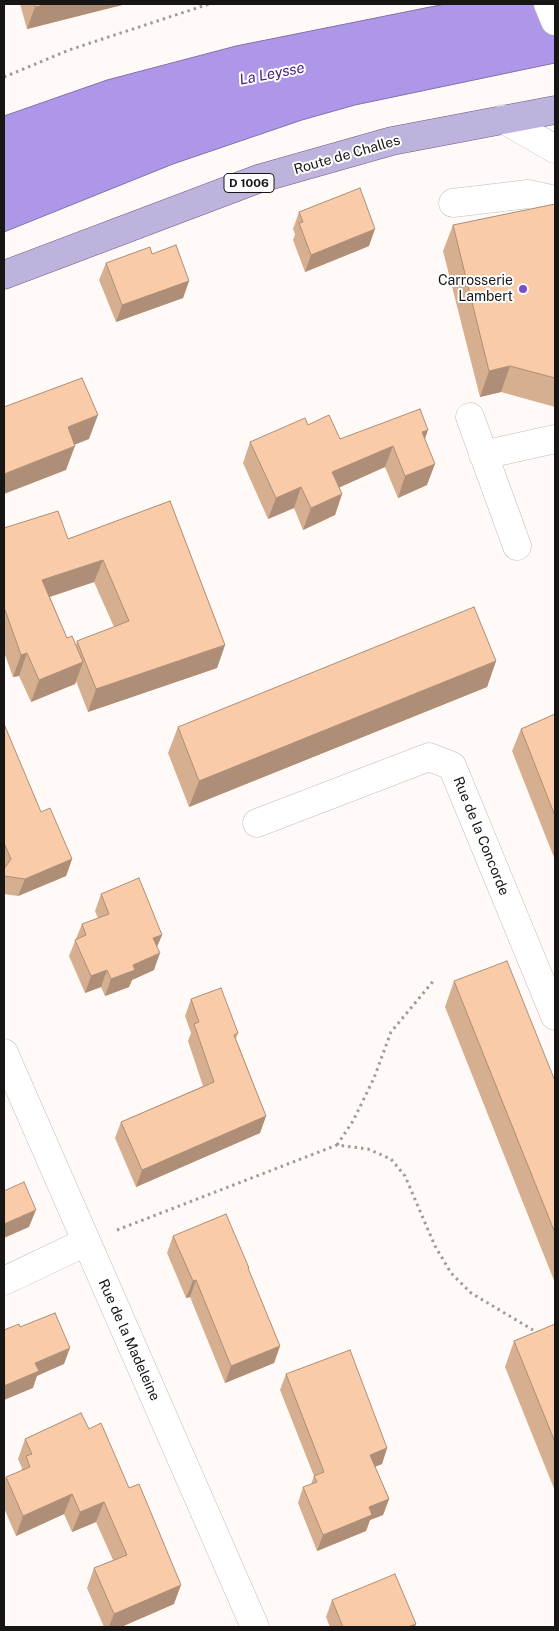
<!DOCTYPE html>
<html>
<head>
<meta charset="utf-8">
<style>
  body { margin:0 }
  #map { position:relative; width:559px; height:1631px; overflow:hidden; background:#fffaf7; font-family:"Public Sans",sans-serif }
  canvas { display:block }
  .frame { position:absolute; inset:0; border:5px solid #181615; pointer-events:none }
</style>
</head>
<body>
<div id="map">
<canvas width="559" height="1631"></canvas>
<div class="frame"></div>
</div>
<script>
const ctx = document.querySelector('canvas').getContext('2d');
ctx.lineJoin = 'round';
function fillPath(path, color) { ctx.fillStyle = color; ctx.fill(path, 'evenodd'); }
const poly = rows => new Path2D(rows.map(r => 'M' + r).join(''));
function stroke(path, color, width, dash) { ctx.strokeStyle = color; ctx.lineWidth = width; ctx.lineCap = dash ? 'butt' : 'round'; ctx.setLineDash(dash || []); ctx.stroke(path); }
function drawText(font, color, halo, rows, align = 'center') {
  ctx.font = font + ' "Public Sans",sans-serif'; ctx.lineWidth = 4; ctx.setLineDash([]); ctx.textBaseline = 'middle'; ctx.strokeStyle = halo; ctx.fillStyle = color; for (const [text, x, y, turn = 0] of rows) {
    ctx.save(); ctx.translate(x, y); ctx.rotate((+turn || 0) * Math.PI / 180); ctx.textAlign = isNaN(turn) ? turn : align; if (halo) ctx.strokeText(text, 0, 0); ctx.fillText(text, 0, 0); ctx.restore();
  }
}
const water = poly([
  [445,4,555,4,555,63,355,105,302,120,173,164,4,232,4,116,107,80,236,46,445,4]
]);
fillPath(water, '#ae97e8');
stroke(water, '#8170a9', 1);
const minor = poly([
  [548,4,555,21],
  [503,119,555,149],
  [453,203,528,194,555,200],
  [470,417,517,546],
  [483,455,555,439],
  [257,823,429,757,452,766,555,1016],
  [4,1053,255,1627],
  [4,1281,86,1242]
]);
const major = poly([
  [4,275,258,179,392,141,555,110]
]);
stroke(minor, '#c0bcb9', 29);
stroke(major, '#685c87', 29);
stroke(poly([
  [4,77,69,50,209,4],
  [337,1145,353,1121,374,1078,391,1032,435,979],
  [117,1230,337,1145,368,1149,391,1159,405,1176,435,1246,451,1273,471,1293,533,1330]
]), '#9f9b99', 3, [2.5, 4]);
stroke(minor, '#fff', 28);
stroke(major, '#beb3dc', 28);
fillPath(poly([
  [20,4,126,4,27,29],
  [555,204,555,407,501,392,480,397,443,251,453,225],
  [299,212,369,246,305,272,293,240,295,234,293,229],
  [152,254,189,281,183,298,116,322,99,280,106,263],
  [308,425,340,439,425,439,427,485,398,498,385,467,339,487,342,494,335,515,303,530,294,508,268,519,243,463,250,442],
  [170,501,225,645,217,668,88,712,76,681,75,684,31,702,19,676,13,677,4,652,4,528,68,539],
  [94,582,114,627,77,641,76,645,67,638,50,597],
  [496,661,487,687,189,807,168,753,178,727],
  [555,714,555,860,512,751,521,729],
  [4,725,41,812,72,859,66,876,18,896,4,894],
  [101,894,162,935,157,947,154,970,132,980,129,987,105,996,101,987,85,993,69,956,82,924,98,918,95,911],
  [454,981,555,1081,555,1283,445,1007],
  [191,999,238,1033,236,1039,266,1116,260,1133,136,1187,115,1138,121,1122,203,1086,188,1041,191,1033,185,1016],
  [173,1236,249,1268,248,1270,280,1346,274,1363,225,1383,190,1297,186,1298,167,1253],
  [555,1324,555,1491,505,1367,514,1341],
  [286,1374,387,1448,382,1464,375,1466,389,1499,383,1515,370,1520,366,1531,317,1551,298,1503,303,1487,311,1484,314,1476,280,1390],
  [81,1413,174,1604,121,1627,104,1627,87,1588,94,1568,113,1560,96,1522,72,1532,64,1514,16,1536,4,1508,4,1482,6,1477,21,1471,22,1468,18,1459,25,1439],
  [332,1600,415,1627,330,1627,326,1617]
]), '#d6af90');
fillPath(poly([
  [48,4,126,4,27,29,35,7],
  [375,229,369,246,305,272,311,255],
  [189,281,183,298,116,322,122,305],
  [510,366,501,392,480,397,489,371],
  [98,415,89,439,59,451,68,427],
  [428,430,421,451,422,432],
  [75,446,66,470,4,494,4,474],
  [393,446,385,467,325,494,332,472],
  [435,464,427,485,398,498,405,476],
  [301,487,294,508,268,519,276,498],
  [342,494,335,515,303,530,311,508],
  [103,560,94,582,34,602,42,580],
  [225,645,217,668,88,712,96,689],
  [27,653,19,676,13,677,21,655],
  [496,661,487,687,189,807,199,781],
  [83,662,75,684,31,702,39,680],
  [72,859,66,876,18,896,25,879],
  [162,935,155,951,153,938],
  [160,953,154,970,132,980,129,987,105,996,111,979,133,965],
  [107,970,101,987,85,993,91,976],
  [266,1116,260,1133,136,1187,142,1170],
  [36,1210,29,1227,4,1238,4,1224],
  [196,1280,190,1297,186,1298,193,1281],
  [280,1346,274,1363,225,1383,231,1366],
  [70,1348,64,1364,37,1376,33,1388,4,1400,4,1386,35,1363],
  [387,1448,382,1464,365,1471,370,1455],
  [72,1494,64,1514,16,1536,23,1516],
  [389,1499,383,1515,370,1520,366,1531,317,1551,323,1535,369,1507],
  [104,1502,96,1522,72,1532,80,1512],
  [181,1585,174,1604,121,1627,109,1627,114,1614],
  [416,1624,415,1627,407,1627]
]), '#ae8e76');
const building = poly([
  [35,4,48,4,35,7,35,4],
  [360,188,375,229,311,255,299,223,303,222,299,212,360,188],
  [555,204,555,378,510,366,489,371,453,225,555,204],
  [176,245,189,281,122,305,106,263,150,247,152,254,176,245],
  [82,378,98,415,68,427,75,446,4,474,4,407,82,378],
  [420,409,428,430,422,432,435,464,405,476,393,446,332,472,342,494,311,508,301,487,276,498,250,442,305,418,308,425,329,415,340,439,420,409],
  [170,501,225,645,96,689,77,641,129,621,103,560,42,580,67,638,72,636,83,662,39,680,27,653,21,655,4,607,4,528,58,511,68,539,170,501],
  [474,607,496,661,199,781,178,727,474,607],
  [555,714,555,816,521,729,555,714],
  [4,724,41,812,50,808,72,859,25,879,4,876,4,869,11,859,4,843,4,724],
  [139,878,162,935,153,938,160,953,133,965,135,970,111,979,107,970,91,976,75,940,86,935,82,924,109,914,101,894,139,878],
  [507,961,555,1081,555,1233,454,981,507,961],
  [221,988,238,1033,234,1035,266,1116,142,1170,121,1122,214,1082,194,1024,199,1022,191,999,221,988],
  [24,1182,36,1210,4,1224,4,1191,24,1182],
  [226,1214,249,1268,248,1268,280,1346,231,1366,196,1280,193,1281,173,1236,226,1214],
  [55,1313,70,1348,35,1363,39,1371,4,1386,4,1330,19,1324,20,1327,55,1313],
  [555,1324,555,1442,514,1341,555,1324],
  [350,1350,387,1448,370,1455,389,1499,369,1507,372,1515,323,1535,303,1487,317,1482,314,1476,324,1472,286,1374,350,1350],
  [81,1413,89,1429,101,1423,129,1488,139,1484,181,1585,114,1614,94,1568,127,1555,104,1502,80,1512,72,1494,23,1516,6,1477,30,1467,26,1456,32,1454,25,1439,81,1413],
  [395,1574,416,1624,407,1627,343,1627,332,1600,395,1574]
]);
fillPath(building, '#f9cba8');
stroke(building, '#ae8e76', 1);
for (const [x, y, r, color] of [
  [523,289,5,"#794ec6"]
]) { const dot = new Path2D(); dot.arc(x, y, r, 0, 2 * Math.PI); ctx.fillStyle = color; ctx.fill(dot); stroke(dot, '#fff', 2); }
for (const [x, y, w] of [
  [249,183,50]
]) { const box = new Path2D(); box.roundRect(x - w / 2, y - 9.5, w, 19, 4); ctx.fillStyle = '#fff'; ctx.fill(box); stroke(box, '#181615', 1); }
drawText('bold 12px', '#181615', null, [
  ["D 1006",249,183]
]);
drawText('14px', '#181615', '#fff', [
  ["Route de Challes",347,155,-16],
  ["Rue de la Concorde",481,836,68],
  ["Rue de la Madeleine",129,1340,66]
]);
drawText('14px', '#181615', '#fff', [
  ["Carrosserie",513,281],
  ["Lambert",513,297]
], 'right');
drawText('italic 15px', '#46217f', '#fff', [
  ["La Leysse",272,74,-11]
]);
</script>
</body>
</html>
